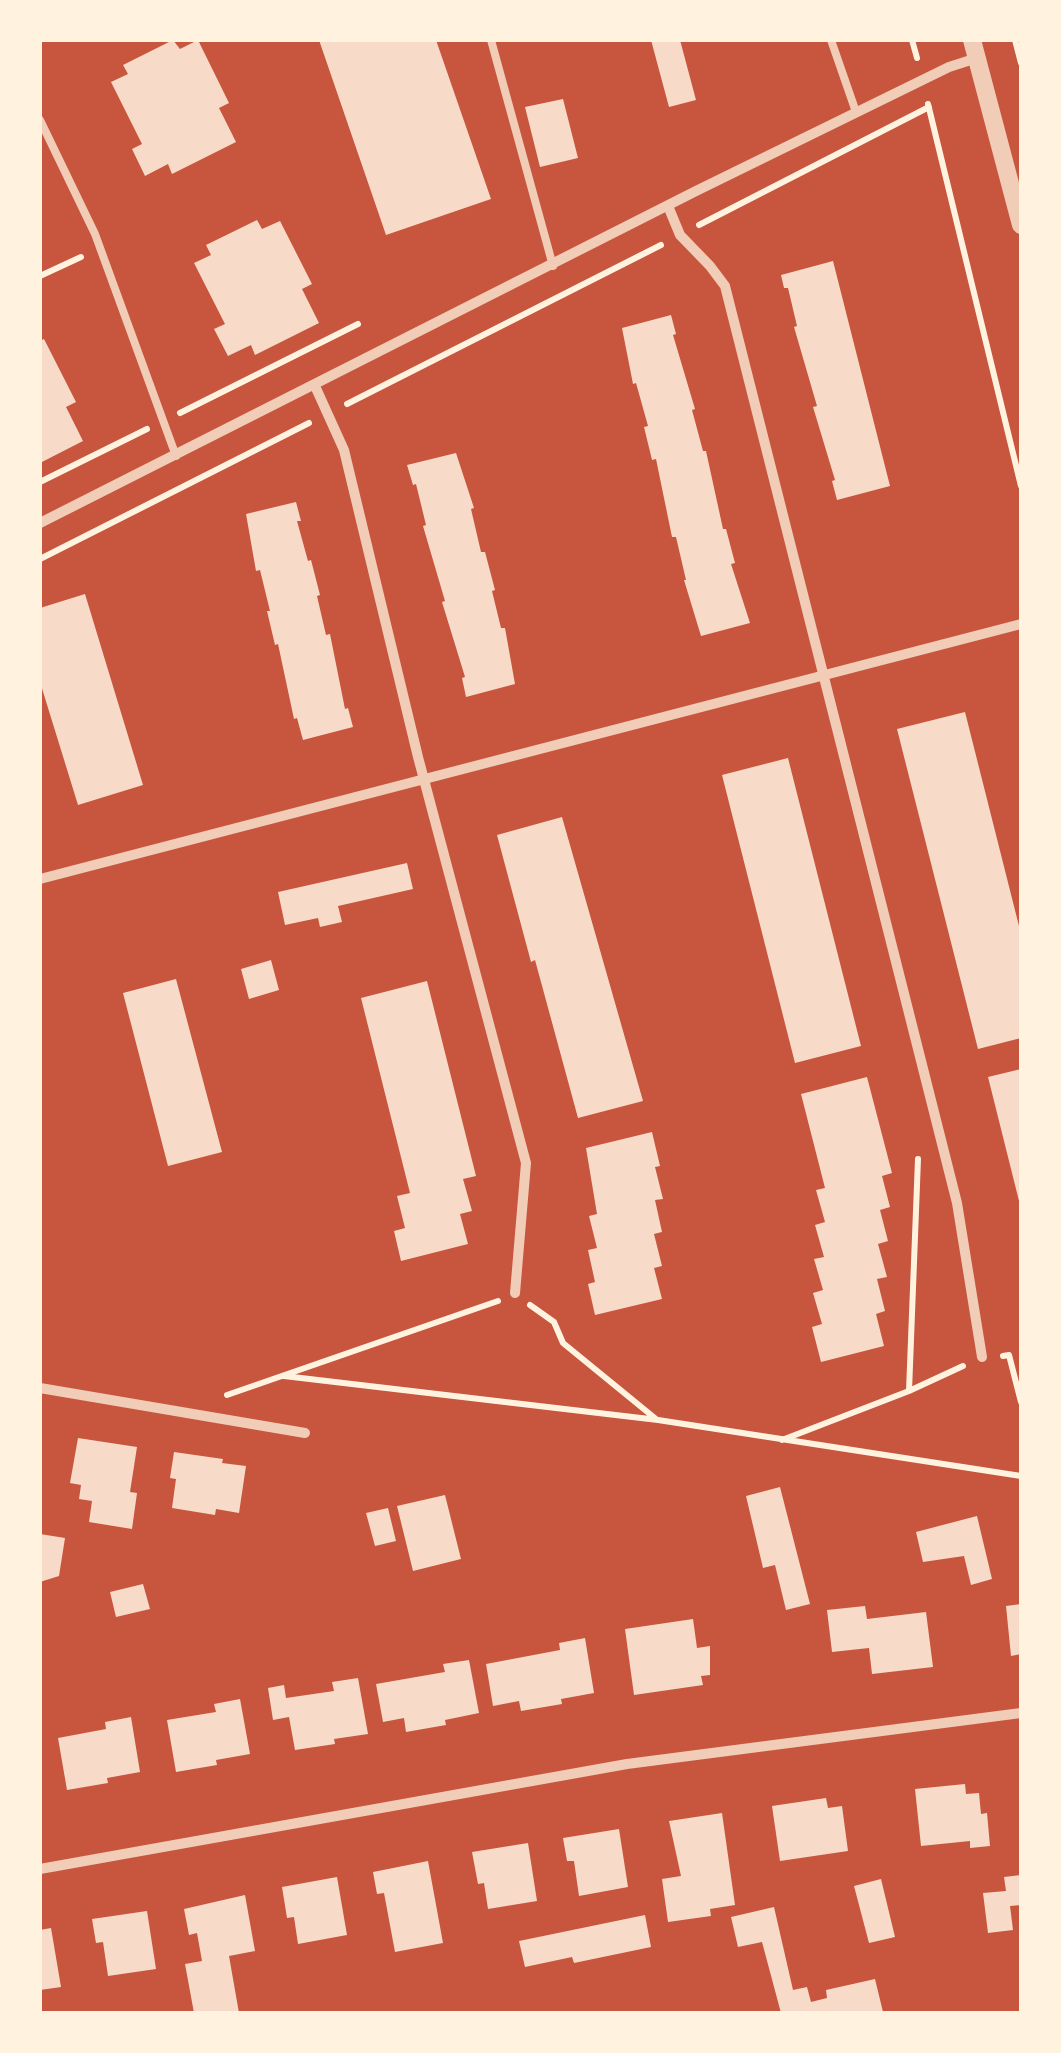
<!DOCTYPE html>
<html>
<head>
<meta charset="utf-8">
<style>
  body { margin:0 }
  #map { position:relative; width:1061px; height:2053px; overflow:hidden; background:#c8553d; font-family:Rubik,sans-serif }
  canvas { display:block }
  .frame { position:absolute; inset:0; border:42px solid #fff3e0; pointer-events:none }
</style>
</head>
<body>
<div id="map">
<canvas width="1061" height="2053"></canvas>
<div class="frame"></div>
</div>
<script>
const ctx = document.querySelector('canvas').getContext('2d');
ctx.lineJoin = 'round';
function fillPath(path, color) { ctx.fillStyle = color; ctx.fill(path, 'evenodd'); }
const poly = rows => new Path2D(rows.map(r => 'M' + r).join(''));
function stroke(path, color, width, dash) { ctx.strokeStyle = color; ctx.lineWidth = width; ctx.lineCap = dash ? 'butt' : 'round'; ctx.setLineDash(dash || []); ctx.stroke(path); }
fillPath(poly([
  [173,40,180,49,198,40,229,103,219,108,236,142,172,174,168,164,145,176,132,149,142,144,111,82,128,74,123,65],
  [319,40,436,40,491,199,386,235],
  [651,40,680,40,696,100,669,107],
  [563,99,578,158,540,167,525,107],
  [257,220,262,229,280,221,312,284,302,289,319,323,255,355,251,345,228,356,214,329,225,324,194,263,211,255,206,245],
  [833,261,890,486,837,500,832,481,835,480,813,407,817,406,794,327,797,326,788,288,784,288,781,275],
  [671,315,676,334,673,335,695,409,692,410,703,451,706,451,723,529,726,529,735,563,731,564,750,623,701,636,684,580,686,580,676,537,672,537,656,459,652,460,644,427,648,426,636,383,633,384,622,328],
  [44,339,76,402,66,407,83,441,40,463,40,341],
  [456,453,474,508,471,509,481,552,485,552,495,590,492,591,501,628,505,628,515,684,466,697,462,678,465,677,442,602,445,601,423,526,426,525,416,484,413,485,407,465],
  [296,502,301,521,297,521,308,561,311,560,320,595,317,596,326,635,330,634,345,709,348,708,353,727,303,740,297,718,294,719,278,644,275,645,267,611,270,611,260,570,256,571,246,514],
  [85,594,143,785,78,805,40,682,40,608],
  [965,712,1021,934,1021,1038,978,1049,897,729],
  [788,758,861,1046,795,1063,722,775],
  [562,817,643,1101,578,1118,535,960,531,962,497,835],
  [407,863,413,889,338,906,342,922,320,927,318,918,285,925,278,892],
  [271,960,279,990,249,999,241,969],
  [176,979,222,1152,168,1166,123,993],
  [427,981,476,1176,463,1179,472,1211,460,1214,468,1244,401,1261,394,1231,405,1228,397,1196,410,1193,361,998],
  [1021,1069,1021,1205,1020,1205,988,1077],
  [867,1077,892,1173,882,1176,890,1207,880,1210,888,1241,878,1244,887,1277,877,1279,885,1311,876,1314,884,1346,821,1362,812,1327,822,1324,813,1293,823,1290,814,1259,824,1257,815,1225,825,1222,816,1190,825,1188,801,1094],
  [652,1132,660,1166,655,1167,663,1199,655,1200,662,1232,654,1234,662,1266,654,1268,662,1299,595,1315,588,1284,595,1282,588,1250,597,1248,589,1216,597,1214,586,1148],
  [78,1438,137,1447,130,1492,137,1493,132,1529,89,1522,92,1501,79,1499,81,1485,70,1483],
  [174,1452,223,1459,222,1463,246,1466,239,1513,216,1509,215,1515,172,1508,176,1479,170,1478],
  [780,1487,810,1604,786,1610,775,1565,763,1568,746,1496],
  [445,1495,461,1559,413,1571,397,1506],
  [388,1508,396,1541,375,1546,366,1513],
  [977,1516,992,1579,971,1585,964,1556,923,1562,916,1532],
  [40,1534,65,1538,59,1576,40,1582],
  [143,1584,150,1609,116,1617,110,1592],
  [1021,1604,1021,1654,1011,1656,1006,1606],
  [865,1606,867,1619,926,1612,933,1667,872,1674,869,1648,832,1652,827,1610],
  [693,1619,697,1648,710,1646,710,1675,701,1676,703,1685,634,1695,625,1629],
  [585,1638,594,1693,561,1699,562,1704,521,1711,519,1701,493,1706,486,1664,560,1650,559,1643],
  [469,1660,479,1713,445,1720,446,1725,406,1732,404,1718,383,1722,376,1684,445,1672,443,1664],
  [358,1678,368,1734,334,1739,335,1744,295,1750,289,1717,273,1720,268,1688,284,1685,286,1698,334,1691,332,1682],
  [240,1699,250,1754,216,1760,217,1765,176,1772,167,1720,216,1712,214,1704],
  [131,1717,140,1772,107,1778,108,1783,67,1790,58,1738,106,1729,105,1722],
  [965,1784,966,1794,979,1793,981,1814,987,1813,990,1846,970,1848,970,1841,921,1846,915,1789],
  [826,1798,828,1808,842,1806,848,1851,780,1861,772,1806],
  [722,1813,735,1905,710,1909,711,1916,668,1922,662,1879,681,1876,669,1821],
  [619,1829,628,1887,579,1896,574,1861,567,1861,563,1838],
  [528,1843,537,1901,488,1909,484,1883,478,1884,472,1852],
  [428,1861,443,1943,395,1952,384,1893,377,1894,373,1872],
  [1021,1875,1021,1905,1010,1906,1013,1930,988,1933,983,1893,1006,1891,1004,1877],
  [337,1877,347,1935,298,1944,294,1917,287,1918,282,1887],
  [881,1879,895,1937,869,1943,854,1886],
  [245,1895,255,1951,229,1956,239,2013,194,2013,185,1964,202,1961,197,1933,189,1935,184,1909],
  [774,1907,793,1990,807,1987,811,2002,827,1998,826,1990,875,1979,883,2012,781,2013,762,1942,738,1947,731,1917],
  [147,1911,156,1969,108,1976,103,1942,96,1943,92,1919],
  [645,1915,651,1947,574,1963,572,1957,525,1967,519,1941],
  [51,1928,61,1987,40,1990,40,1930]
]), '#f7dbc8');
stroke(poly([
  [912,40,917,58],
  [1015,40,1021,63],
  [928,104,1021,486],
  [699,225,929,107],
  [40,276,81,257],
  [347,404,661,245],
  [180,413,358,324],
  [40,482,147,429],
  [40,559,309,423],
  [530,1305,554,1322,563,1343,656,1419],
  [1003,1356,1009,1355,1021,1402],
  [284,1376,658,1420,1021,1476],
  [909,1391,963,1366],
  [227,1395,498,1301],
  [782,1440,909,1391,918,1159]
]), '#fff3e0', 6);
stroke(poly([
  [491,40,553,266],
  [831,40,856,112],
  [40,120,95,234,176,456]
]), '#f1ccb7', 8);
stroke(poly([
  [668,206,680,235,710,266,725,286,957,1203,982,1357],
  [315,386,344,450,418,757,526,1163,515,1293],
  [40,523,696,191,949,67,977,58],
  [40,879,1021,624],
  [40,1388,305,1433],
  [40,1869,627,1764,1021,1713]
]), '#f1ccb7', 10);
stroke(poly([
  [972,40,1021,225]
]), '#f1ccb7', 18);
</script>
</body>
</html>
